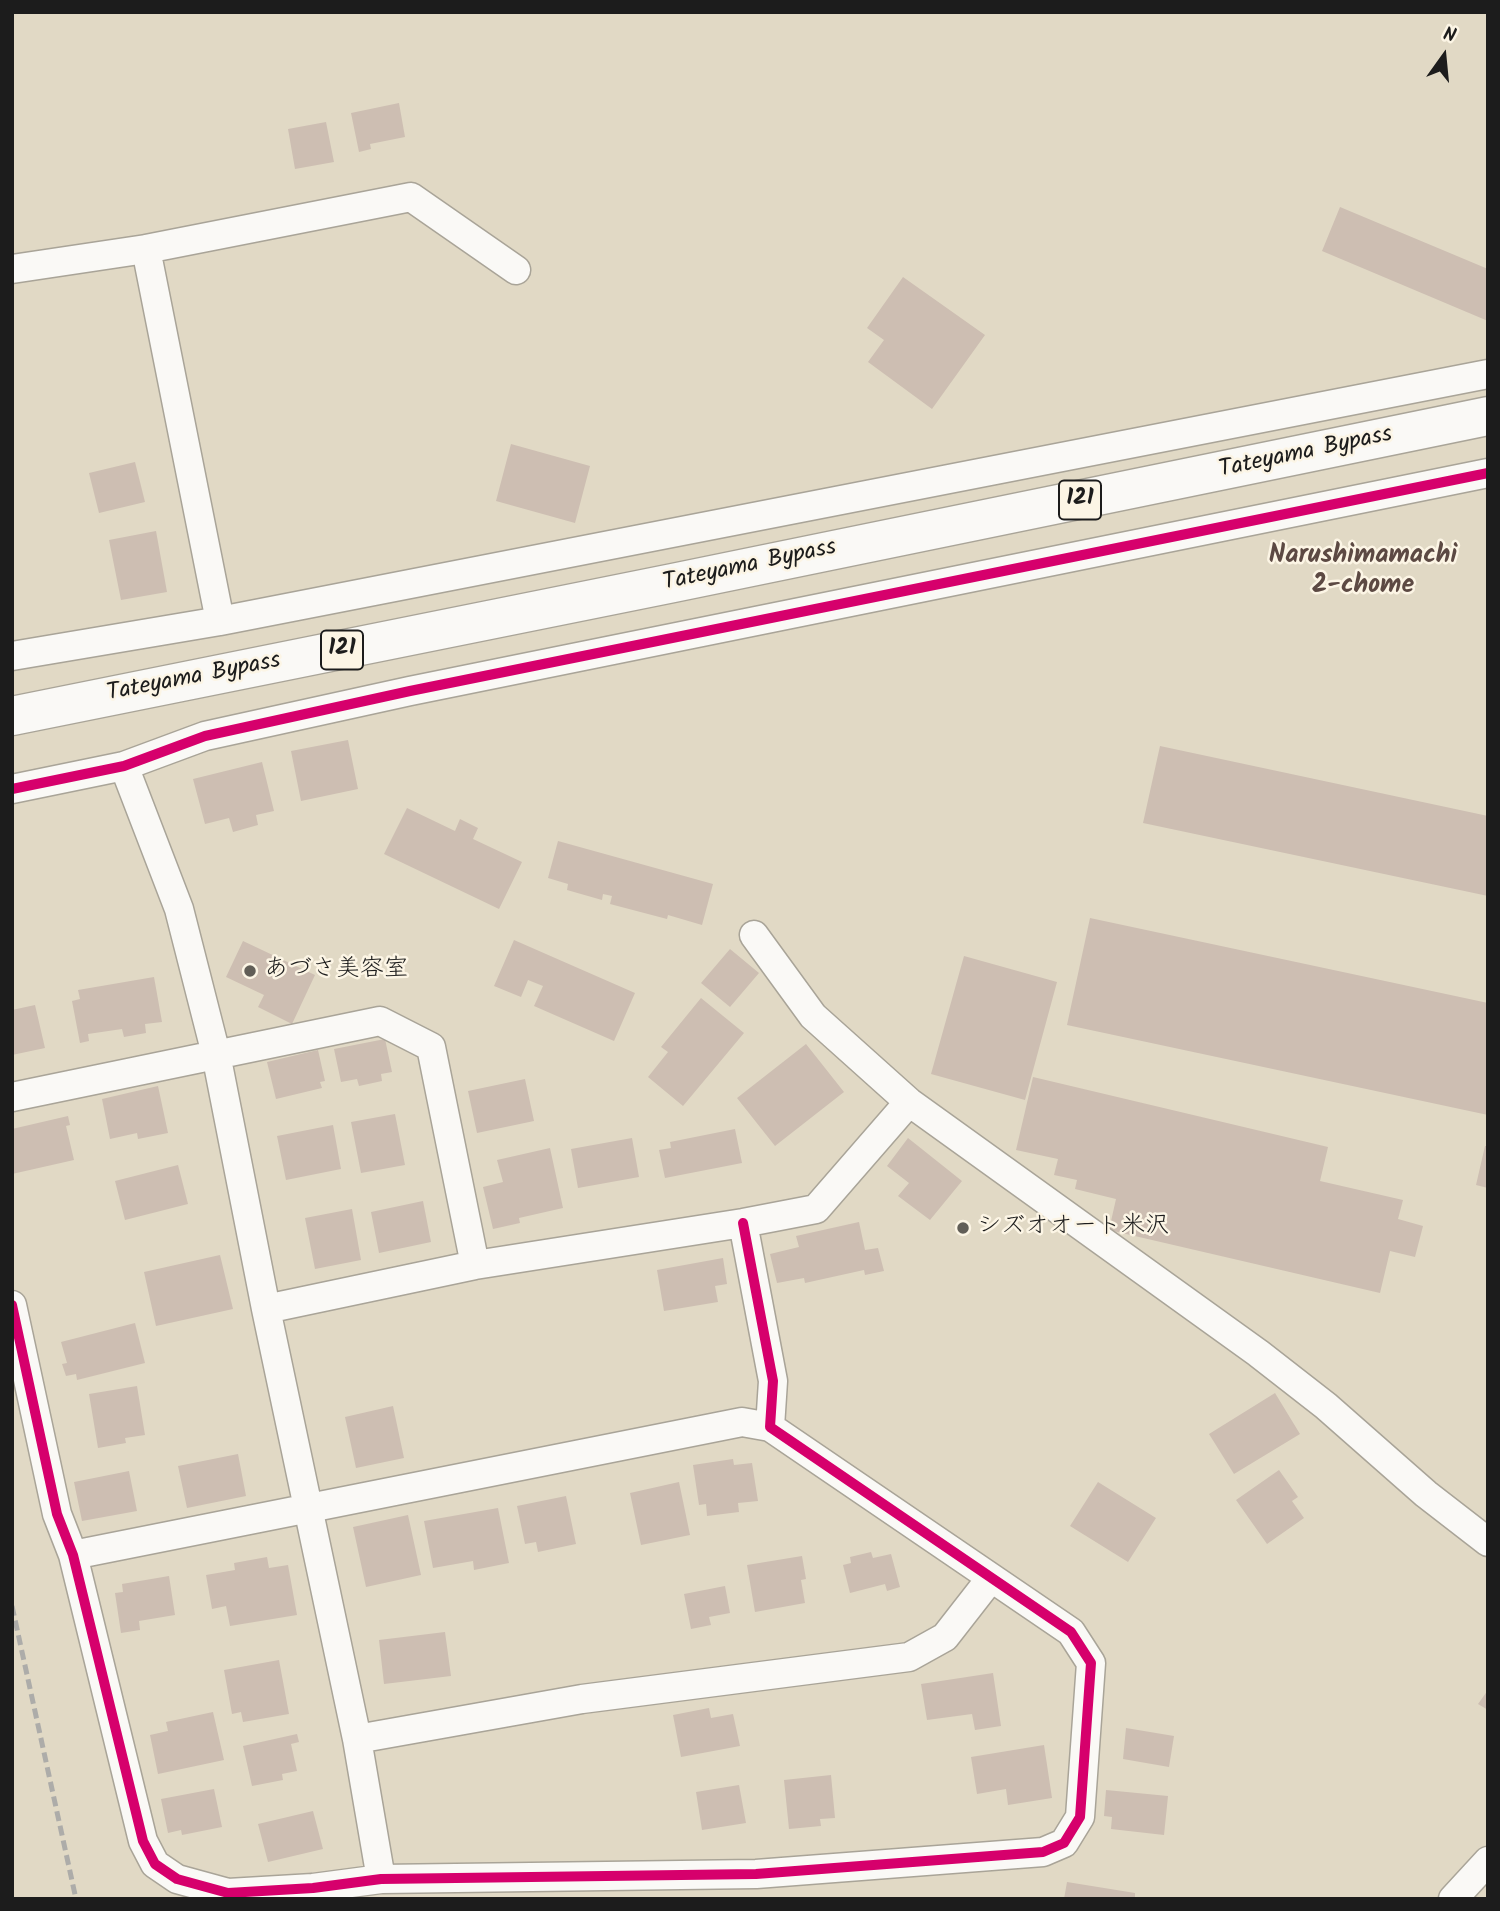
<!DOCTYPE html>
<html>
<head>
<meta charset="utf-8">
<style>
  body { margin:0 }
  #map { position:relative; width:1500px; height:1911px; overflow:hidden; background:#e1d9c5; font-family:Kalam,sans-serif }
  canvas { display:block }
  .frame { position:absolute; inset:0; border:14px solid #1c1c1c; pointer-events:none }
  .north { position:absolute; left:1409px; top:21px; width:70px; height:70px; -webkit-text-stroke:5px #fcf5e5; paint-order:stroke; rotate:15deg; font-size:19px; font-weight:700; line-height:28px; text-align:center; color:#1c1c1c }
  .north::after { content:''; display:block; margin:auto; width:24px; height:32px; background:#1c1c1c; clip-path:polygon(50% 0,100% 100%,50% 72%,0 100%) }
</style>
</head>
<body>
<div id="map">
<canvas width="1500" height="1911"></canvas>
<div class="frame"></div>
<div class="north">N</div>
</div>
<script>
const ctx = document.querySelector('canvas').getContext('2d');
ctx.lineJoin = 'round';
function fillPath(path, color) { ctx.fillStyle = color; ctx.fill(path, 'evenodd'); }
const poly = rows => new Path2D(rows.map(r => 'M' + r).join(''));
function stroke(path, color, width, dash) { ctx.strokeStyle = color; ctx.lineWidth = width; ctx.lineCap = dash ? 'butt' : 'round'; ctx.setLineDash(dash || []); ctx.stroke(path); }
function drawText(font, color, halo, rows, align = 'center') {
  ctx.font = font + ' Kalam,"Klee One",sans-serif'; ctx.lineWidth = 5; ctx.setLineDash([]); ctx.textBaseline = 'middle'; ctx.strokeStyle = halo; ctx.fillStyle = color; for (const [text, x, y, turn = 0] of rows) {
    ctx.save(); ctx.translate(x, y); ctx.rotate((+turn || 0) * Math.PI / 180); ctx.textAlign = isNaN(turn) ? turn : align; if (halo) ctx.strokeText(text, 0, 0); ctx.fillText(text, 0, 0); ctx.restore();
  }
}
fillPath(poly([
  [399,103,405,137,370,144,371,149,359,152,351,113],
  [326,122,334,162,295,169,288,129],
  [1340,207,1488,269,1488,321,1322,251],
  [903,277,985,335,932,409,868,362,884,340,867,328],
  [511,444,590,466,575,523,496,501],
  [135,462,145,502,99,513,89,473],
  [156,531,167,592,121,600,109,540],
  [348,740,358,789,301,801,291,751],
  [1160,746,1488,816,1488,896,1143,823],
  [262,762,274,811,256,815,258,825,233,832,229,818,205,824,193,779],
  [407,808,455,831,460,819,478,828,473,839,522,862,499,909,384,854],
  [558,841,713,884,702,925,668,915,667,919,610,904,612,896,603,894,602,900,567,890,568,884,548,878],
  [1090,918,1488,1003,1488,1115,1067,1025],
  [514,940,635,993,614,1041,534,1006,543,986,528,980,521,997,494,986],
  [243,941,315,975,292,1024,258,1007,264,995,226,977],
  [730,949,759,973,730,1007,701,983],
  [964,956,1057,982,1025,1100,931,1074],
  [154,977,162,1022,145,1024,146,1033,124,1037,122,1029,88,1034,89,1041,80,1043,72,1001,80,999,78,990],
  [701,998,744,1033,683,1106,648,1077,668,1052,661,1047],
  [35,1005,45,1048,12,1055,12,1010],
  [385,1039,392,1072,381,1074,382,1081,359,1086,357,1079,341,1082,334,1049],
  [806,1044,844,1092,775,1146,737,1098],
  [318,1050,325,1081,320,1082,322,1088,276,1099,267,1062],
  [1033,1077,1328,1147,1320,1181,1403,1200,1398,1219,1423,1226,1415,1257,1390,1251,1380,1293,1109,1230,1116,1199,1075,1189,1077,1180,1054,1175,1058,1159,1016,1150],
  [525,1079,534,1121,477,1133,468,1091],
  [158,1086,168,1133,138,1139,137,1133,110,1139,102,1099],
  [395,1114,405,1165,361,1173,351,1122],
  [68,1116,70,1125,66,1126,74,1160,12,1174,12,1129],
  [333,1125,341,1169,286,1180,277,1136],
  [735,1129,742,1163,665,1178,659,1150,671,1148,670,1142],
  [632,1138,639,1177,578,1188,571,1149],
  [908,1138,962,1181,930,1220,898,1196,909,1183,887,1166],
  [1485,1146,1488,1146,1488,1188,1476,1185],
  [550,1148,563,1208,519,1218,520,1223,493,1229,483,1187,503,1182,497,1160],
  [178,1165,188,1204,125,1220,115,1181],
  [423,1201,431,1242,379,1253,371,1212],
  [352,1209,361,1260,315,1269,305,1218],
  [859,1222,865,1250,878,1248,884,1271,865,1275,864,1270,805,1283,804,1278,777,1283,770,1254,799,1247,796,1236],
  [220,1255,233,1309,156,1326,144,1272],
  [723,1258,727,1284,715,1286,718,1302,664,1311,657,1270],
  [135,1323,145,1363,77,1380,76,1374,66,1376,62,1364,67,1363,61,1342],
  [137,1386,145,1435,125,1438,126,1443,98,1448,89,1394],
  [1275,1393,1300,1434,1234,1474,1209,1434],
  [393,1406,404,1458,356,1468,345,1417],
  [238,1454,246,1496,187,1508,178,1466],
  [733,1459,734,1465,752,1463,758,1501,738,1503,739,1512,707,1516,706,1504,699,1505,693,1465],
  [1279,1470,1298,1497,1292,1501,1304,1518,1267,1544,1236,1500],
  [129,1471,137,1511,82,1521,74,1482],
  [679,1482,690,1535,641,1545,630,1493],
  [1098,1482,1156,1518,1128,1562,1070,1526],
  [566,1496,576,1544,538,1552,536,1542,525,1544,517,1506],
  [498,1508,509,1563,474,1570,473,1561,433,1568,424,1521],
  [408,1515,421,1575,366,1587,353,1527],
  [871,1552,873,1558,891,1554,900,1587,887,1591,885,1584,850,1593,843,1565,851,1563,850,1557],
  [802,1556,806,1579,801,1580,805,1603,755,1612,747,1565],
  [267,1557,269,1568,288,1565,297,1615,230,1626,226,1606,212,1609,206,1575,235,1570,234,1563],
  [169,1576,175,1615,139,1621,140,1630,121,1633,115,1593,123,1592,122,1584],
  [725,1586,730,1613,709,1617,711,1625,691,1629,684,1594],
  [445,1632,451,1676,384,1684,379,1640],
  [279,1660,289,1714,243,1722,241,1712,232,1714,224,1670],
  [993,1673,1001,1726,975,1730,972,1714,927,1720,921,1684],
  [1488,1690,1488,1710,1478,1704],
  [709,1708,711,1718,733,1714,740,1746,681,1757,673,1715],
  [213,1712,224,1760,158,1774,150,1735,168,1731,166,1722],
  [1126,1728,1174,1736,1169,1767,1123,1759],
  [297,1734,299,1742,291,1744,297,1771,282,1774,283,1780,252,1786,243,1746],
  [1044,1745,1052,1798,1008,1805,1006,1789,977,1794,971,1757],
  [831,1775,835,1818,820,1819,821,1826,789,1829,784,1780],
  [739,1785,746,1823,702,1830,696,1792],
  [214,1789,222,1827,182,1835,181,1830,168,1833,161,1799],
  [1106,1790,1168,1796,1164,1835,1111,1829,1112,1817,1104,1816],
  [313,1811,323,1849,268,1862,258,1824],
  [1067,1882,1135,1893,1135,1899,1064,1899]
]), '#cdbeb2');
const minor = poly([
  [146,249,220,621],
  [12,269,146,249,411,197,516,270],
  [12,656,220,621,1488,374],
  [124,766,179,909,216,1054,266,1309,357,1739,381,1879],
  [12,789,124,766,205,736,410,691,1488,473],
  [754,935,813,1016,909,1102,1258,1353,1326,1406,1426,1494,1488,1542],
  [12,1097,380,1021,431,1047,475,1265],
  [12,1305,57,1514,73,1555,143,1841,155,1864,177,1879,228,1893,313,1888,381,1879,756,1874,1043,1852,1064,1843,1080,1817,1091,1663,1071,1632,770,1427,773,1381,743,1223],
  [266,1309,475,1265,743,1223,816,1209,909,1102],
  [73,1555,742,1422,770,1427],
  [357,1739,582,1699,909,1657,945,1637,991,1578],
  [1453,1899,1488,1861]
]);
const trunk = poly([
  [12,716,673,583,1488,416]
]);
stroke(minor, '#a9a498', 31);
stroke(trunk, '#a9a498', 41);
stroke(minor, '#faf9f6', 28);
stroke(trunk, '#faf9f6', 38);
stroke(poly([
  [12,1606,76,1899]
]), '#adaca9', 5, [10, 5]);
stroke(poly([
  [12,789,124,766,205,736,410,691,1488,473],
  [12,1305,57,1514,73,1555,143,1841,155,1864,177,1879,228,1893,313,1888,381,1879,756,1874,1043,1852,1064,1843,1080,1817,1091,1663,1071,1632,770,1427,773,1381,743,1223]
]), '#d6006c', 10);
for (const [x, y, r, color] of [
  [250,971,7,"#615e57"],
  [963,1228,7,"#615e57"]
]) { const dot = new Path2D(); dot.arc(x, y, r, 0, 2 * Math.PI); ctx.fillStyle = color; ctx.fill(dot); stroke(dot, '#fcf5e5', 2.5); }
for (const [x, y, w] of [
  [1080,500,42],
  [342,650,42]
]) { const box = new Path2D(); box.roundRect(x - w / 2, y - 19.5, w, 39, 5); ctx.fillStyle = '#fcf5e5'; ctx.fill(box); stroke(box, '#1c1c1c', 2); }
drawText('bold 23px', '#1c1c1c', null, [
  ["121",1080,500],
  ["121",342,650]
]);
drawText('24px', '#1c1c1c', '#fcf5e5', [
  ["Tateyama Bypass",1306,454,-12],
  ["Tateyama Bypass",750,567,-12],
  ["Tateyama Bypass",194,679,-11]
]);
drawText('24px', '#1c1c1c', '#fcf5e5', [
  ["あづさ美容室",264,971],
  ["シズオオート米沢",977,1228]
], 'left');
drawText('bold 26px', '#5c4943', '#fcf5e5', [
  ["Narushimamachi",1363,558],
  ["2-chome",1363,588]
]);
</script>
</body>
</html>
